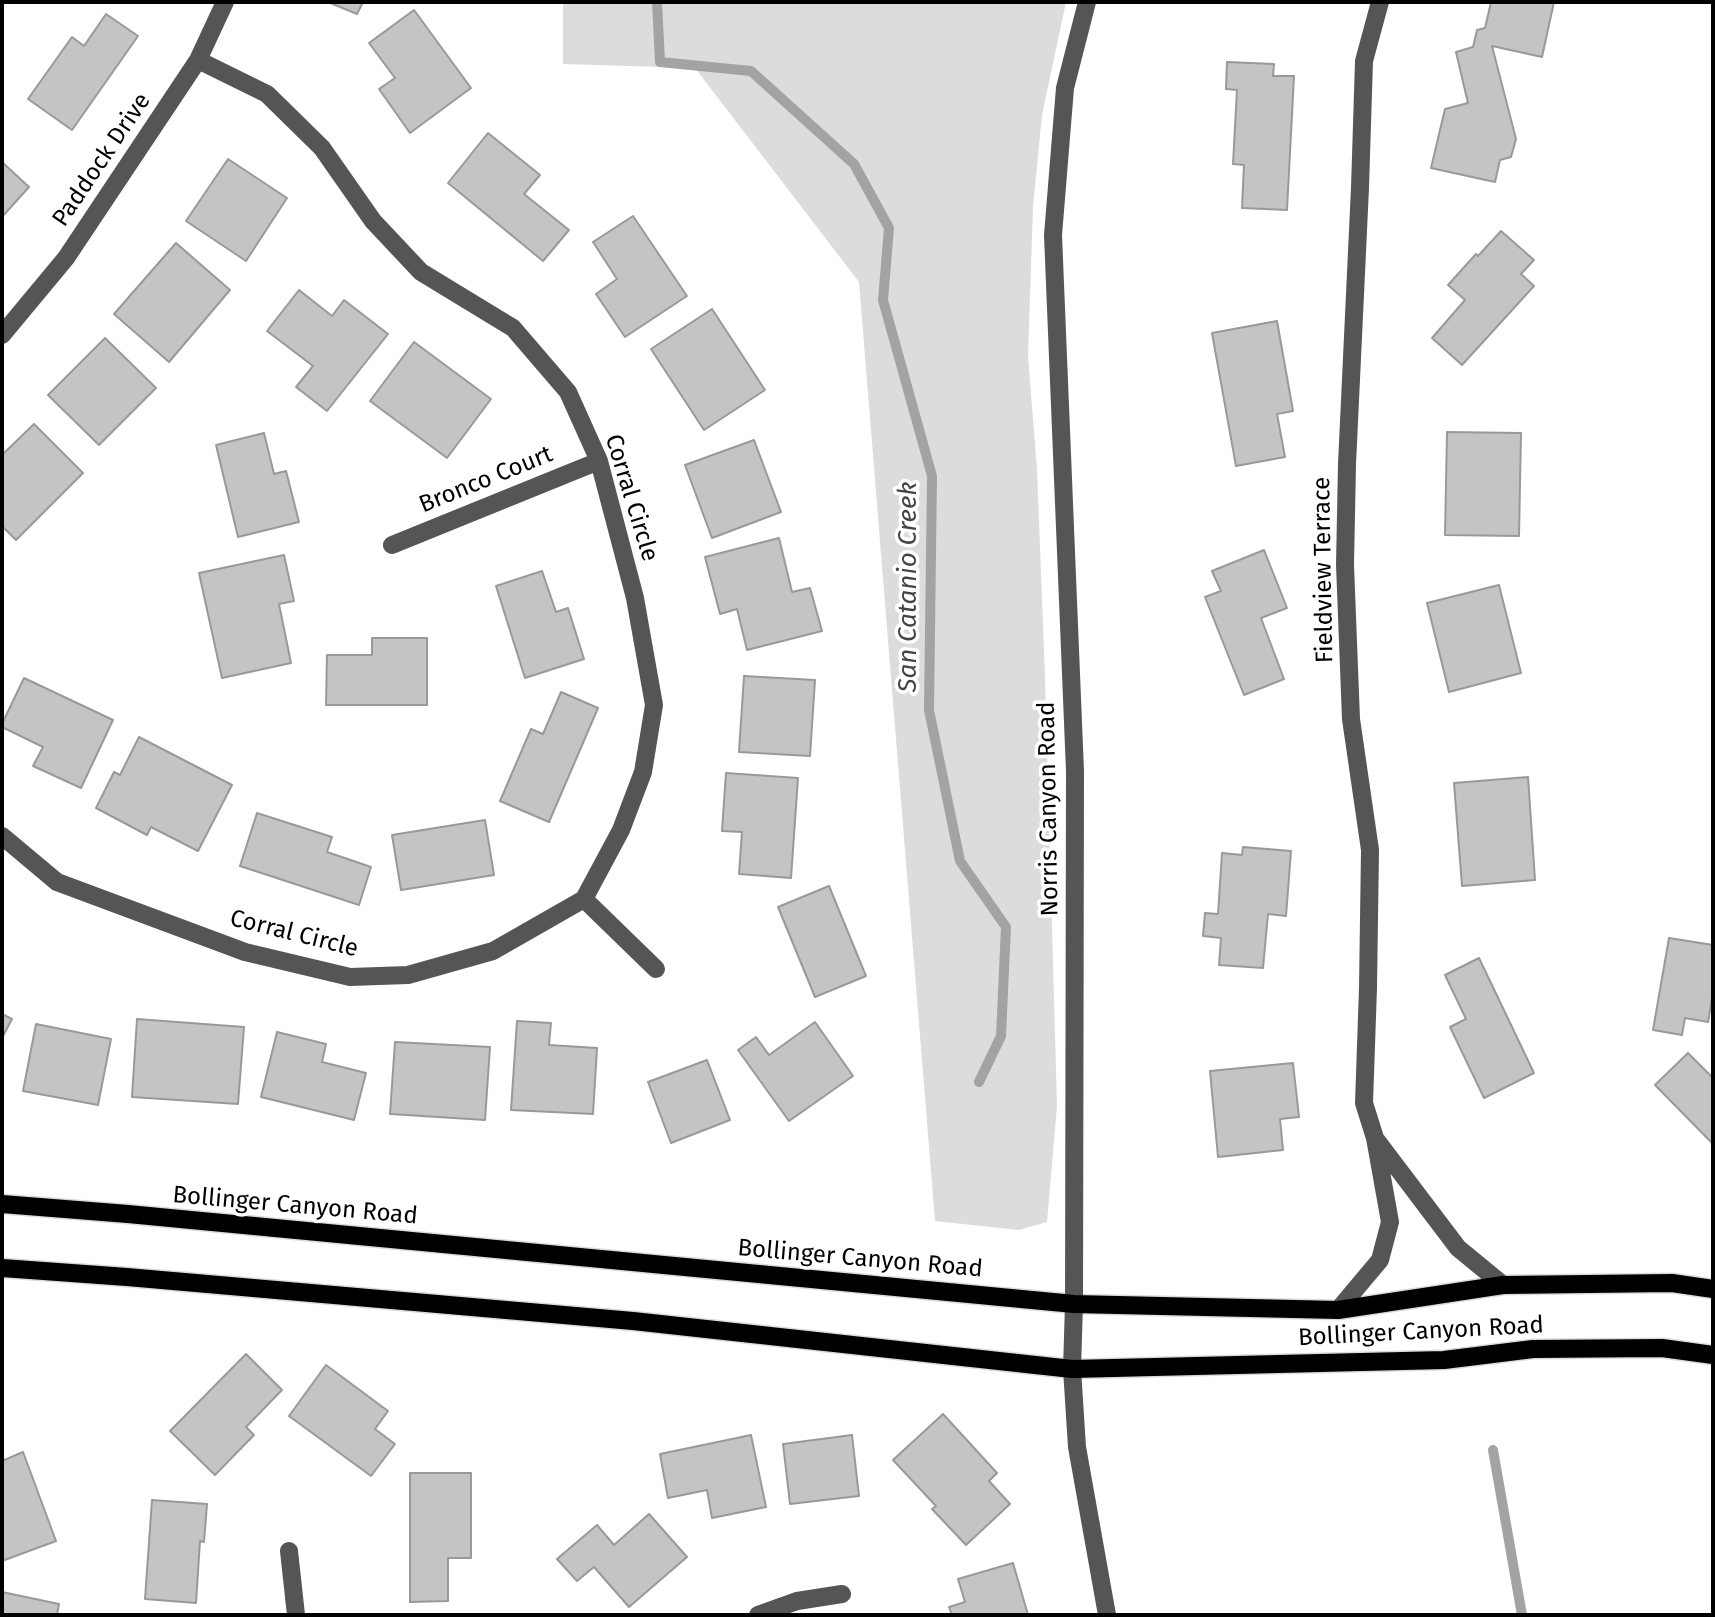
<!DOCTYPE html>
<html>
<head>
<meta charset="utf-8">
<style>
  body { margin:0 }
  #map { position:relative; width:1715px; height:1617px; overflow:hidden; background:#fff; font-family:"Fira Sans",sans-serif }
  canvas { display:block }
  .frame { position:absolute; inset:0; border:4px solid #000; pointer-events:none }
</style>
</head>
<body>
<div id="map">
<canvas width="1715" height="1617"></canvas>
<div class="frame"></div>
</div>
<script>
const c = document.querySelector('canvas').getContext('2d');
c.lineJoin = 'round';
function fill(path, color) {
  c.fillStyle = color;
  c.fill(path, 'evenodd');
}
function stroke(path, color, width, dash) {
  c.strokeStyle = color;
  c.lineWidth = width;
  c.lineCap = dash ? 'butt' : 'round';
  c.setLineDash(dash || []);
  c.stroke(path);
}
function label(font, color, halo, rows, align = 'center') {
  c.font = font + ' "Fira Sans",sans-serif';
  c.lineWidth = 7;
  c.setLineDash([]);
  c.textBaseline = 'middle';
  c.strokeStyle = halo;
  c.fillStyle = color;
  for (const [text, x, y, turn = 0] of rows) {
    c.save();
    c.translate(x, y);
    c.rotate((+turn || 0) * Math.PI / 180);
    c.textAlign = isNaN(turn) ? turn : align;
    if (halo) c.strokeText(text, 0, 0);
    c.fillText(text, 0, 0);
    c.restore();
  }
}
fill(new Path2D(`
  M563,2H1066L1042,115L1033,207L1028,356L1037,469L1045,677L1057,1106L1047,1222L1019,1230L935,1221L859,282L695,68L563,64Z`), '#dcdcdc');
stroke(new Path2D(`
  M657,2L660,62L751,71L854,164L889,228L883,300L932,476L929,710L960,861L1006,927L1001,1036L979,1082
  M1493,1450L1522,1615`), '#a3a3a3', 10);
const building = new Path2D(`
  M328,2H363L357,14Z
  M1491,2H1554L1542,57L1492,46L1516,139L1511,157L1500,160L1495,182L1431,168L1445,109L1468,103L1456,52L1473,47L1477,30L1485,28Z
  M414,10L471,88L410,133L379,89L395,78L369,43Z
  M106,14L138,36L72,130L28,99L72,37L84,46Z
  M1227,62L1274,64L1273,76H1294L1287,210L1242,208L1244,165L1233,164L1237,90L1226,89Z
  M488,133L540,175L524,194L569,230L543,261L448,183Z
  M228,159L287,198L246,261L186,221Z
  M2,162L29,187L2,217Z
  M633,216L687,296L625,337L596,294L617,279L593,242Z
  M1501,231L1534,260L1521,274L1534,286L1462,365L1432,338L1465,300L1448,285L1476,254L1478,256Z
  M176,243L230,290L169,362L114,314Z
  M299,290L332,316L344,300L388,334L327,411L296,387L313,366L267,331Z
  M712,309L765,390L704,430L651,349Z
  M1277,321L1293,411L1277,414L1285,457L1236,466L1212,333Z
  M105,338L156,388L99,445L48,395Z
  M414,342L491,399L447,458L370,401Z
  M34,424L83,473L16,540L2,526V455Z
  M1447,432L1521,433L1519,536L1445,535Z
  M264,433L274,474L286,471L299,522L238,537L216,445Z
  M754,440L781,512L712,538L685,465Z
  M779,538L792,592L810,588L822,631L747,650L737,609L720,614L705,557Z
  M1264,550L1287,608L1261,618L1284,679L1244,695L1205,597L1221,591L1212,571Z
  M284,555L294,601L279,604L291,663L222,678L199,573Z
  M542,571L556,612L568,608L584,659L525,678L496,586Z
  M1499,585L1521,673L1449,692L1427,603Z
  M372,638H427V705H326L327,655H372Z
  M744,676L815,680L810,756L739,752Z
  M24,678L113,720L81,788L33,766L43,747L2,727V724Z
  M561,692L598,708L549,822L500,801L531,729L543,734Z
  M139,737L232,785L198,851L151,827L147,835L96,808L114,772L120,775Z
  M726,773L798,778L791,878L739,874L742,832L722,831Z
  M1528,777L1535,880L1462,886L1454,783Z
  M257,813L332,837L327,852L371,867L359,905L240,866Z
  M485,820L494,875L401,890L392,835Z
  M1243,847L1291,851L1286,916L1268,914L1263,968L1219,965L1221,938L1203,936L1205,913L1218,914L1222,853L1242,855Z
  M829,886L866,976L815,997L778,907Z
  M1669,938L1713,945V993L1708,1022L1685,1018L1682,1035L1653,1030Z
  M1479,958L1534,1073L1484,1098L1450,1027L1466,1019L1445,975Z
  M2,1014L12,1019L2,1038Z
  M137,1019L244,1027L238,1104L132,1097Z
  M517,1021L551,1023L549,1045L597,1048L593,1114L511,1110Z
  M815,1022L853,1076L789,1121L738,1050L756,1037L769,1055Z
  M36,1024L111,1039L98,1105L23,1091Z
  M277,1032L326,1044L322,1062L366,1073L354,1120L261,1097Z
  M395,1042L490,1047L485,1120L390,1114Z
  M1688,1053L1713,1078V1144L1655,1085Z
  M707,1060L730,1120L671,1143L648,1082Z
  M1293,1063L1299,1117L1280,1119L1283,1150L1218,1157L1210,1071Z
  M246,1354L282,1390L246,1427L254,1435L215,1475L170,1431Z
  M326,1365L388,1411L375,1429L395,1444L371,1476L289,1416Z
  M943,1414L997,1473L989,1481L1010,1504L966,1545L932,1509L936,1506L893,1460Z
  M751,1435L766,1507L712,1518L707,1490L668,1498L660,1454Z
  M852,1435L859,1496L790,1504L783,1444Z
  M23,1452L56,1541L2,1561V1461Z
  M410,1473H471V1558H448V1601L410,1602Z
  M152,1500L207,1504L204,1542L200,1541L196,1603L145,1599Z
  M649,1514L687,1557L629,1607L594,1567L577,1581L557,1559L597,1525L614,1545Z
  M1013,1563L1028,1615H952L949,1607L965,1602L958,1579Z
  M2,1592L59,1604L57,1615H2Z`);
fill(building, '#c4c4c4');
stroke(building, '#999', 2);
const major = new Path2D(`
  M2,1204L128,1214L1074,1304L1338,1310L1503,1285L1672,1283L1713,1289
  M2,1268L127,1277L633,1321L1072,1369L1444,1360L1533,1349L1662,1348L1713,1355`);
stroke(major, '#dbdbdb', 21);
stroke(new Path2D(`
  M1087,2L1065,88L1053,235L1075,771L1074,1304L1072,1369L1077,1447L1107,1615
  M2,335L66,258L198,60L225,2
  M392,545L599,461
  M2,836L57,882L245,952L350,977L408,975L493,951L584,899L621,830L643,772L654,705L635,598L599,461L568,392L513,328L421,272L373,221L322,148L267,94L198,60
  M584,899L656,969
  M1377,1141L1458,1248L1503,1285
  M1338,1310L1380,1260L1390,1222L1375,1138L1364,1103L1368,988L1370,850L1351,719L1345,565L1347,464L1360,188L1364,61L1380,2
  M289,1551L296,1615
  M758,1615L797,1601L842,1594`), '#555', 18);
stroke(major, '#000', 18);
label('24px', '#000', '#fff', [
  ["Paddock Drive",102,160,-56],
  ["Bronco Court",486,480,-22],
  ["Corral Circle",631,498,73],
  ["Fieldview Terrace",1324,570,-91],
  ["Norris Canyon Road",1049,809,-91],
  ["Corral Circle",294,934,14],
  ["Bollinger Canyon Road",295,1206,5],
  ["Bollinger Canyon Road",860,1259,5],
  ["Bollinger Canyon Road",1421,1332,-3]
]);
label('italic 26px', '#444', '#fff', [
  ["San Catanio Creek",909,587,-90]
]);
</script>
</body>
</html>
